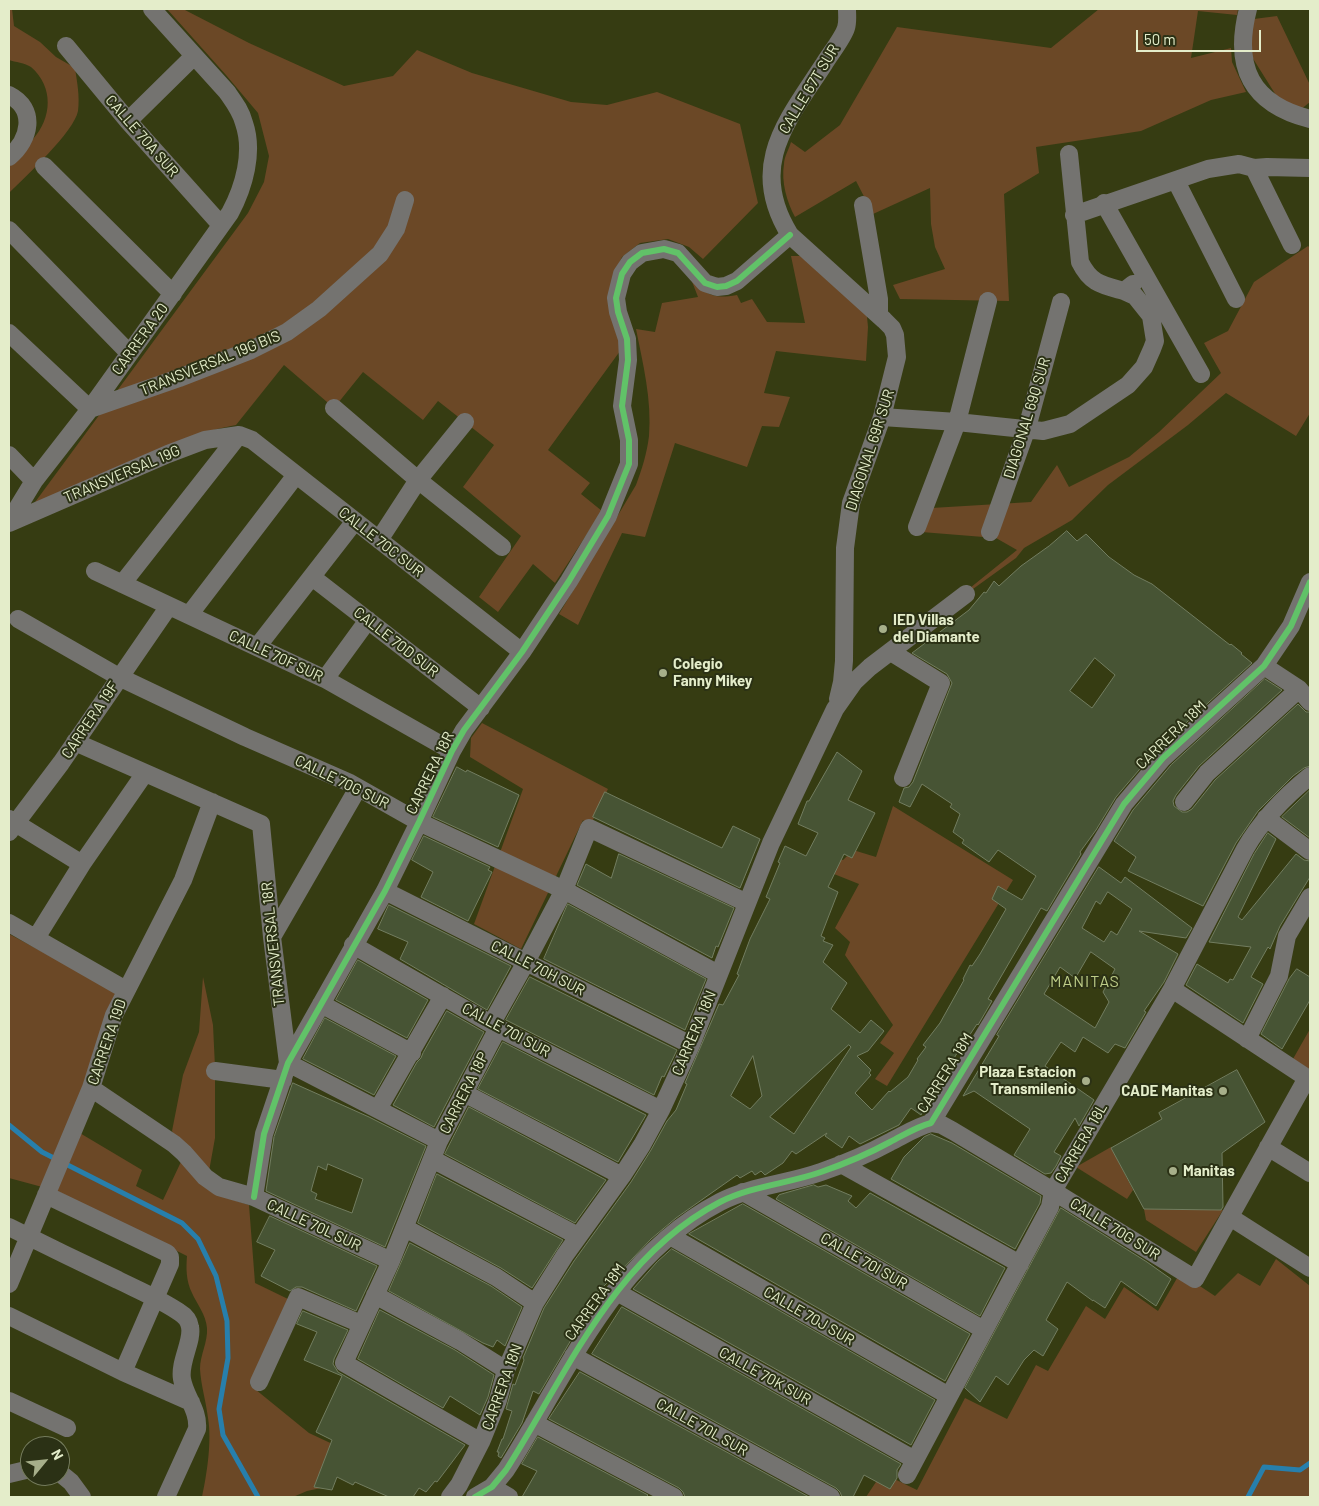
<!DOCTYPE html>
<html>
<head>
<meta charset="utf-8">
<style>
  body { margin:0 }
  #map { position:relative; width:1319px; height:1506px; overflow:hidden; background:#363c12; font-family:Barlow,sans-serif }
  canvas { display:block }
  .frame { position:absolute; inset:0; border:10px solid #e4edca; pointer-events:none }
  .north { position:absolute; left:20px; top:1436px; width:50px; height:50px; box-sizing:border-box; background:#2b3115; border:1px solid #757c5d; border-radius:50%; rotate:62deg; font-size:14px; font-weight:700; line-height:20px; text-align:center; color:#e4edca }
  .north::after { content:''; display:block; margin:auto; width:18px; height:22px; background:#a7af8a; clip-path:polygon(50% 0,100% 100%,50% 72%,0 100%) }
  .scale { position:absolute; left:1136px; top:30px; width:125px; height:22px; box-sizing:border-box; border:2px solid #e4edca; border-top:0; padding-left:6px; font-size:15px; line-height:18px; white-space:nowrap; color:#e4edca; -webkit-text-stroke:4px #2b3115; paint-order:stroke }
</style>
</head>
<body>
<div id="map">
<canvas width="1319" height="1506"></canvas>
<div class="frame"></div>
<div class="north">N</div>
<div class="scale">50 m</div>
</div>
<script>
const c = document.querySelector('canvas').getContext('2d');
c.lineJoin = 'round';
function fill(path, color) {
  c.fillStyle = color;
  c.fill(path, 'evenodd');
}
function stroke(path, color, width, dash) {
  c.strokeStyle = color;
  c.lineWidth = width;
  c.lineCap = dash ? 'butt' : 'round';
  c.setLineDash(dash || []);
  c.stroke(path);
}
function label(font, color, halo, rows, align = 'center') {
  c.font = font + ' Barlow,sans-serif';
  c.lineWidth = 4;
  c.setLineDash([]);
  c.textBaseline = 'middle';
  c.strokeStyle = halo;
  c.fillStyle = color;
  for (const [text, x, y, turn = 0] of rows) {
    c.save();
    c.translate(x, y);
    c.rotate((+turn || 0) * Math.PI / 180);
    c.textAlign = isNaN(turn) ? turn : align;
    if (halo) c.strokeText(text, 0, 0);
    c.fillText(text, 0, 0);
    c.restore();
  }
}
fill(new Path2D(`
  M9,9H12L14,26L40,42L56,57L75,68C77,82 80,96 78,111C74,132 26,176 9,193V159C17,153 26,147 33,139C52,118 54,87 31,67C25,63 15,62 9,60Z
  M167,9H183L249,43L344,86L393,76L417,50L472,73L571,102L607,105L657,92L740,124L758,203L703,259L689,247L668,239L640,243L622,257L613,276L623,347L548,450L590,483L581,494L602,511L555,583L533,564L498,612L479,597L521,536L463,487L494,445L438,401L423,420L363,372L334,408L284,365L236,425L217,429L167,447L30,509L248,213L264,182L269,156L258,113L226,75Z
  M1099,9H1238L1237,15L1198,11L1191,58L1231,48L1232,62L1246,92L1211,100L1141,131L1036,147L1039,173L1004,194L1009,301L900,299L893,285L945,269L935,247L931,224L930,188L873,214L856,181L795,217C787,202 781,182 784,164C784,157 789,149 791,142L805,152L840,125L897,27L1051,48Z
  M1277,16L1310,85V102L1300,110L1279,100L1252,57L1251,39L1254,19Z
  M1308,246L1310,248V413L1296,436L1226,393L1188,425L1108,485L1072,520L1024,548L1016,558L966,594L965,592L1017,550L996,538L909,531L915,509L1031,502L1057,465L1069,487L1129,457L1159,432L1221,373L1204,343L1228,331L1254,282Z
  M791,256H800L866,306L868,327L866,361L776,351L764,393L790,397L779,427L762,426L747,467L675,443L645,537L622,533L578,625L559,614L636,485C642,469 647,453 649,436C652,400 643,364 636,329L655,332L662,303L698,297L691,279C708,296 713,299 737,295L741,303L752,299L767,322L805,323Z
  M482,723L608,789L589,828L583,820L521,949L474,924L523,789L470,757L471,738Z
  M893,806L1013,880L887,1086L875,1079L894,1053L880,1043L893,1025L845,955L850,942L835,928L859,884L824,870L832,858L843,860L853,850L876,857Z
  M9,934L116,991L103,1026L86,1083L68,1126L142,1170L136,1186L163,1200L187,1149L177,1140L172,1131L183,1075L199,1032L203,977L213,1025L215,1067V1138L206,1188L221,1196L249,1205L255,1283L288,1299L250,1385L309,1433L341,1448L326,1487L307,1491L293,1497H202C207,1474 212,1441 208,1418C206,1401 201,1386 200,1369C200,1355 208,1342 207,1328C206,1315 197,1304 192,1293C186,1281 186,1268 187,1256L57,1191L9,1178Z
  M1310,1029V1080L1289,1066Z
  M1111,1147L1133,1190L1127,1199L1076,1167Z
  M1144,1209L1223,1210L1196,1252L1146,1220Z
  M1276,1259L1310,1286V1497H866L882,1473L917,1490L965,1398L1007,1419L1036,1365L1048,1371L1086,1306L1105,1319L1124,1287L1158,1311L1180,1273L1215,1296L1238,1273L1260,1286Z`), '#6b4826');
stroke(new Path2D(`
  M9,1125L42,1152L182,1223L198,1239L216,1276L227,1321L228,1358L219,1409L223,1435L258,1497
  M1248,1497L1264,1467L1300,1470L1310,1463`), '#277fac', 5);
const building = new Path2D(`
  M1067,531L1077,541L1086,534L1109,557L1134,575L1152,584L1230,645L1231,644L1242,653L1241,654L1252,663L1156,750L1116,797L1096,830L1080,852L1081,854L1047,911L1041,908L988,999L992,1001L978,1025L977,1024L969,1036H967L921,1115L911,1108L899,1125L860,1144L849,1136L842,1148L825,1136L827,1133L796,1154L792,1151L783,1163L765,1175L761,1171L755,1175L752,1171L740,1178L737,1175L676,1218L651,1239L615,1277L614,1276L599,1291L581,1316H584L571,1340L539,1394L533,1391L522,1423L501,1458L498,1456L499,1452H497L502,1439H503L512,1411L506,1409L513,1384L515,1385L524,1360L523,1358L544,1308L574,1261L631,1182L651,1150L667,1121L676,1110L687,1084L685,1083L719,1004L723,1005L739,975L737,974L750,939L770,899L766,897L780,863L778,862L785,846L806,856L818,833L798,824L807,801H809L837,752L862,771L848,800L875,813L852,858L844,854L828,887L838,892L821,936L825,938L823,941L833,945L823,962L847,983L831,1009L860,1033L871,1020L884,1031L868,1051L857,1056L871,1070L869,1073L871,1075L855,1093L872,1110L889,1091L890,1092L908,1077L918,1060L917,1059L926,1047L923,1045L940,1023L964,980L963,979L970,965L972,966L980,954L1006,909L992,899L998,886L1022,900L1036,876L998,850L989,862L962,843L964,840L953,832L960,814L950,807L952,804L922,784L910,807L899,802L904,788L909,787L913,782L952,683L947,674L912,653L969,610L984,592L986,593L994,581L999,586L1021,566L1049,546ZM1095,658L1115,675L1092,708L1070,691ZM849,1045L851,1047L794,1134L770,1117ZM753,1056L762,1096L750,1109L731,1096Z
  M1265,679L1282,690L1199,766L1176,795L1173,801L1174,806L1182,812H1187L1192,809L1215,780L1298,704L1306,712H1310V766L1304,768L1293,776L1258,811L1236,843L1203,906L1128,871L1136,857L1114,841L1133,810L1171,765Z
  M457,767L466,772L467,770L519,795L498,847L433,817Z
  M1310,790V838L1282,817Z
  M605,792L722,848L733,826L760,839L740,888L593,817Z
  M1268,833L1276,839L1238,917L1242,920L1296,854L1304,860L1310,861V877L1280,926L1270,949L1268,947L1251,977L1263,984L1243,1023L1186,985L1197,964L1228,983L1230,979L1233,980L1251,947L1209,942L1254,854Z
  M424,836L490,867L488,870L492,872L468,921L421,897L433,872L412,860Z
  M619,854L734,908L718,947L716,946L712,958L577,885L586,864L611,878Z
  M1099,867L1121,883L1125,877L1192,928L1186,938L1139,931L1178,954L1164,982L1144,1011L1146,1012L1125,1048L1115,1044L1108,1053L1083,1037L1075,1052L1061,1042L1045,1066L1094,1100L1079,1126L1075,1118L1054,1152L1061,1156L1056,1166L1051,1173L1045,1174L1014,1155L1030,1129L974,1091L963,1096L999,1036L997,1035ZM1108,892L1132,909L1117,935L1111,931L1104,942L1082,928L1096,901L1100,904ZM1091,952L1115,969L1103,992L1109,1002L1095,1028L1044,994L1060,967L1075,978Z
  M568,904L706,979L685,1030L544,959Z
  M389,905L511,966L487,1010L400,959L408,942L378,929Z
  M358,960L428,1000L407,1038L336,1000Z
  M1297,969L1310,977V1000L1282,1049L1261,1034L1289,979Z
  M530,977L677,1050L664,1077L662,1076L654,1095L506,1020Z
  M447,1011L484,1032L434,1127L393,1105L417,1062L421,1058L423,1053Z
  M325,1018L396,1056L374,1095L303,1059Z
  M503,1042L646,1115L618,1162L478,1089Z
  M1237,1070L1265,1122L1222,1153L1223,1207L1221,1210L1144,1209L1111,1148L1162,1119L1159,1113Z
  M293,1083L369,1117L426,1146L385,1247L266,1191L274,1137ZM328,1164L363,1179L352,1213L315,1199L317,1194L311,1191L318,1166L326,1170Z
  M469,1107L606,1180L575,1223L445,1154Z
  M931,1134L952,1143L1041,1196L1040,1203L1015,1249L891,1179L904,1157L924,1137Z
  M437,1174L563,1240L532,1288L501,1268L418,1223Z
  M814,1185L818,1187L826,1185L852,1196L848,1201L856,1208L870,1193L1005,1268L980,1316L776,1199L779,1195Z
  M743,1204L970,1334L945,1381L689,1234Z
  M1061,1208L1147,1262L1171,1279L1156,1306L1121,1281L1105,1308L1093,1300V1301L1067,1282L1046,1320L1058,1329L1043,1356L1034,1350L1024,1360L1008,1385L996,1376L980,1402L965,1388Z
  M270,1216L377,1266L356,1311L302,1287H296L290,1291L261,1276L275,1250L257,1242Z
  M410,1243L491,1286L522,1307L505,1346L497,1340L493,1347L483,1343L389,1291Z
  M672,1249L935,1400L911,1445L633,1289L657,1262Z
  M622,1307L901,1464L897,1470V1478L890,1489L864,1475L853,1497H842L840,1492L836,1488L592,1354Z
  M380,1310L455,1350L494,1375L488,1397L480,1415L450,1396L443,1408L358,1359Z
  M303,1311L348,1330L334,1359L333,1364L338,1372L465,1445L437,1482L435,1481L426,1492L419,1488L413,1497H389L355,1482L353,1485L337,1477L332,1490L314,1487L332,1440L316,1432L342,1376L304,1360L317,1332L297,1324Z
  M580,1372L809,1497H685L683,1492L679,1488L549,1419Z
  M538,1437L648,1495L646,1497H522L537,1471L522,1464Z`);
fill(building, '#475434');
stroke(building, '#727d60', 1);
stroke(new Path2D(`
  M1248,9C1233,67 1251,104 1310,119
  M66,46L128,121L221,225
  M9,95C37,109 30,140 9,157
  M128,121L194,56
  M1069,154L1080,262C1091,284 1102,285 1124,291L1133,284
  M44,166L173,294
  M1254,168L1292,245
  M1176,181L1236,299
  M1104,203L1201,374
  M863,205L879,299V315
  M1074,215L1208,169L1239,164L1254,168L1267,167L1310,168
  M9,230L129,353
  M9,333L90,409
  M334,408L418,480L502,547
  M90,409L179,378L251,350L287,332L319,309L380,254L396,229L405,200
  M882,417L957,422L1043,431L1070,424L1128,385L1144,367L1152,349L1155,341L1151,316L1135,296L1124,291
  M9,455L34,481
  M9,522L34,481L90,409L230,213C244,187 254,152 244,123C241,111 234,102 227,92L152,9
  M9,523L168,454L205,440L239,435L252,440L522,652
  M917,527L957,422L988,301
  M990,532L1027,428L1061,302
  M379,540L418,480L465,422
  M95,571L325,679L452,751
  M312,577L481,708
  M122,584L239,435
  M189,615L296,475
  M18,619L119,677L245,737L350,783L419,822L564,890L718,974
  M257,647L355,521
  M891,652L941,683L903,778
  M1264,666L1299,689L1310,702
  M325,679L368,620
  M838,699L842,682L844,661L845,548L851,503L882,417L897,357L895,335L892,328L884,320L790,235C747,166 787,121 824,64C830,54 843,38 846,28C848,22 847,15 847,9
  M75,742L261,824L272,937L288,1063L439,1141
  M1184,802L1207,773L1299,689
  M1266,818L1310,851
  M9,819L82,864
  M9,832L61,763L169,606
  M385,891L691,1045
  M9,923L126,990
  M272,937L358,788
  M36,938L82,864L145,773
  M353,945L498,1028L661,1110
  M1172,989L1310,1080
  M321,1004L412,1053
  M1247,1039L1279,976L1287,936L1310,897
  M215,1071L283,1080
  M91,1088L174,1144L184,1153L205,1177L219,1187L254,1197L391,1261
  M464,1093L622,1176
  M378,1109L443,996
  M931,1123L942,1125L953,1131L1053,1191L1195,1279L1307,1078
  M1268,1147L1310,1173
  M432,1159L578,1236
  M841,1164L1020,1264
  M743,1192L984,1330
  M46,1195L167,1253L170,1257V1264L123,1372
  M254,1197L264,1134L288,1063L385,891L419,822L452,751L464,730L522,652L569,581L608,516L629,464V440L622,406L628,360L627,339L618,312L616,298L622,274L630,262L642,253L664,249L678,253L705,283L717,287L726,286L737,281L790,235
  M1230,1217L1310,1268
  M9,1227C45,1245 82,1263 118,1280C138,1290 160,1299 179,1312C184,1315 189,1320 190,1327C193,1341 179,1362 182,1379C185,1397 199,1410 197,1429L166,1497
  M405,1228L496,1277L535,1303
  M670,1236L949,1396
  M9,1284L91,1088L114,1015L183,880L212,802
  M615,1291L915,1460
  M375,1295L460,1341L506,1370
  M9,1316L123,1372L191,1402
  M573,1356L831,1497
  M259,1382L298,1297L361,1324
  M9,1401L67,1428
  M534,1423L674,1497
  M481,1442L344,1363L391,1261L439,1141L498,1028L494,1019L526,962L564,890L589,828L747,903
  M60,1473L71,1482L82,1497
  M9,1474L30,1469
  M907,1475L1050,1207L1053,1191L1172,989L1245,849C1261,821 1284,797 1310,776
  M492,1487L509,1497
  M450,1497L459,1485L481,1442L498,1400L506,1370L535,1303L565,1255L622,1176L642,1145L661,1110L691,1045L771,843L835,709L854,682L870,667L966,594
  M475,1497L492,1487L506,1470C567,1374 613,1258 720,1202C751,1186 787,1184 821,1172C844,1164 868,1154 890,1142C904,1135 916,1127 931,1123L1124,804L1163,758L1264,666L1291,626L1310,582`), '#747370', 18);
stroke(new Path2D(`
  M254,1197L264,1134L288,1063L385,891L419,822L452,751L464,730L522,652L569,581L608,516L629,464V440L622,406L628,360L627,339L618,312L616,298L622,274L630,262L642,253L664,249L678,253L705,283L717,287L726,286L737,281L790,235
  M475,1497L492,1487L506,1470C567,1374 613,1258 720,1202C751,1186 787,1184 821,1172C844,1164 868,1154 890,1142C904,1135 916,1127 931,1123L1124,804L1163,758L1264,666L1291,626L1310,582`), '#61c268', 6);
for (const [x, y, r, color] of [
  [883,629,5,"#a7af8a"],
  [663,673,5,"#a7af8a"],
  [1086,1081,5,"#a7af8a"],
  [1223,1091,5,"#a7af8a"],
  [1173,1171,5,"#a7af8a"]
]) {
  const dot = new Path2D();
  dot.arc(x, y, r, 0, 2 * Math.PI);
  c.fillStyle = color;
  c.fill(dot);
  stroke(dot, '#2b3115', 2);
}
label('15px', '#e4edca', '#2b3115', [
  ["CALLE 67T SUR",809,89,-59],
  ["CALLE 70A SUR",142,136,49],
  ["CARRERA 20",140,339,-54],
  ["TRANSVERSAL 19G BIS",210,363,-22],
  ["DIAGONAL 69Q SUR",1027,418,-73],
  ["DIAGONAL 69R SUR",870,450,-72],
  ["TRANSVERSAL 19G",122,474,-23],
  ["CALLE 70C SUR",381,542,38],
  ["CALLE 70D SUR",396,642,38],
  ["CALLE 70F SUR",276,656,25],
  ["CARRERA 19F",90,720,-56],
  ["CARRERA 18M",1171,735,-44],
  ["CARRERA 18R",430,773,-64],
  ["CALLE 70G SUR",342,782,26],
  ["TRANSVERSAL 18R",273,944,-96],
  ["CALLE 70H SUR",538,968,27],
  ["CALLE 70I SUR",506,1030,28],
  ["CARRERA 18N",694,1033,-67],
  ["CARRERA 19D",107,1042,-71],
  ["CARRERA 18M",945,1073,-58],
  ["CARRERA 18P",464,1093,-63],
  ["CARRERA 18L",1081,1143,-60],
  ["CALLE 70L SUR",314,1225,25],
  ["CALLE 70G SUR",1115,1229,32],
  ["CALLE 70I SUR",864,1261,30],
  ["CARRERA 18M",595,1302,-54],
  ["CALLE 70J SUR",809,1316,30],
  ["CALLE 70K SUR",765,1376,29],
  ["CARRERA 18N",502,1387,-70],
  ["CALLE 70L SUR",702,1427,29]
]);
label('bold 15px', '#e4edca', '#2b3115', [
  ["IED Villas",893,620],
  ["del Diamante",893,637],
  ["Colegio",673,664],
  ["Fanny Mikey",673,681],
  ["Plaza Estacion",1076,1072,"right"],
  ["Transmilenio",1076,1089,"right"],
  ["CADE Manitas",1213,1091,"right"],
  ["Manitas",1183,1171]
], 'left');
c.letterSpacing = '1px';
label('16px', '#becd88', '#2b3115', [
  ["MANITAS",1085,982]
]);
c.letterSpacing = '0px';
</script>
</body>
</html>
